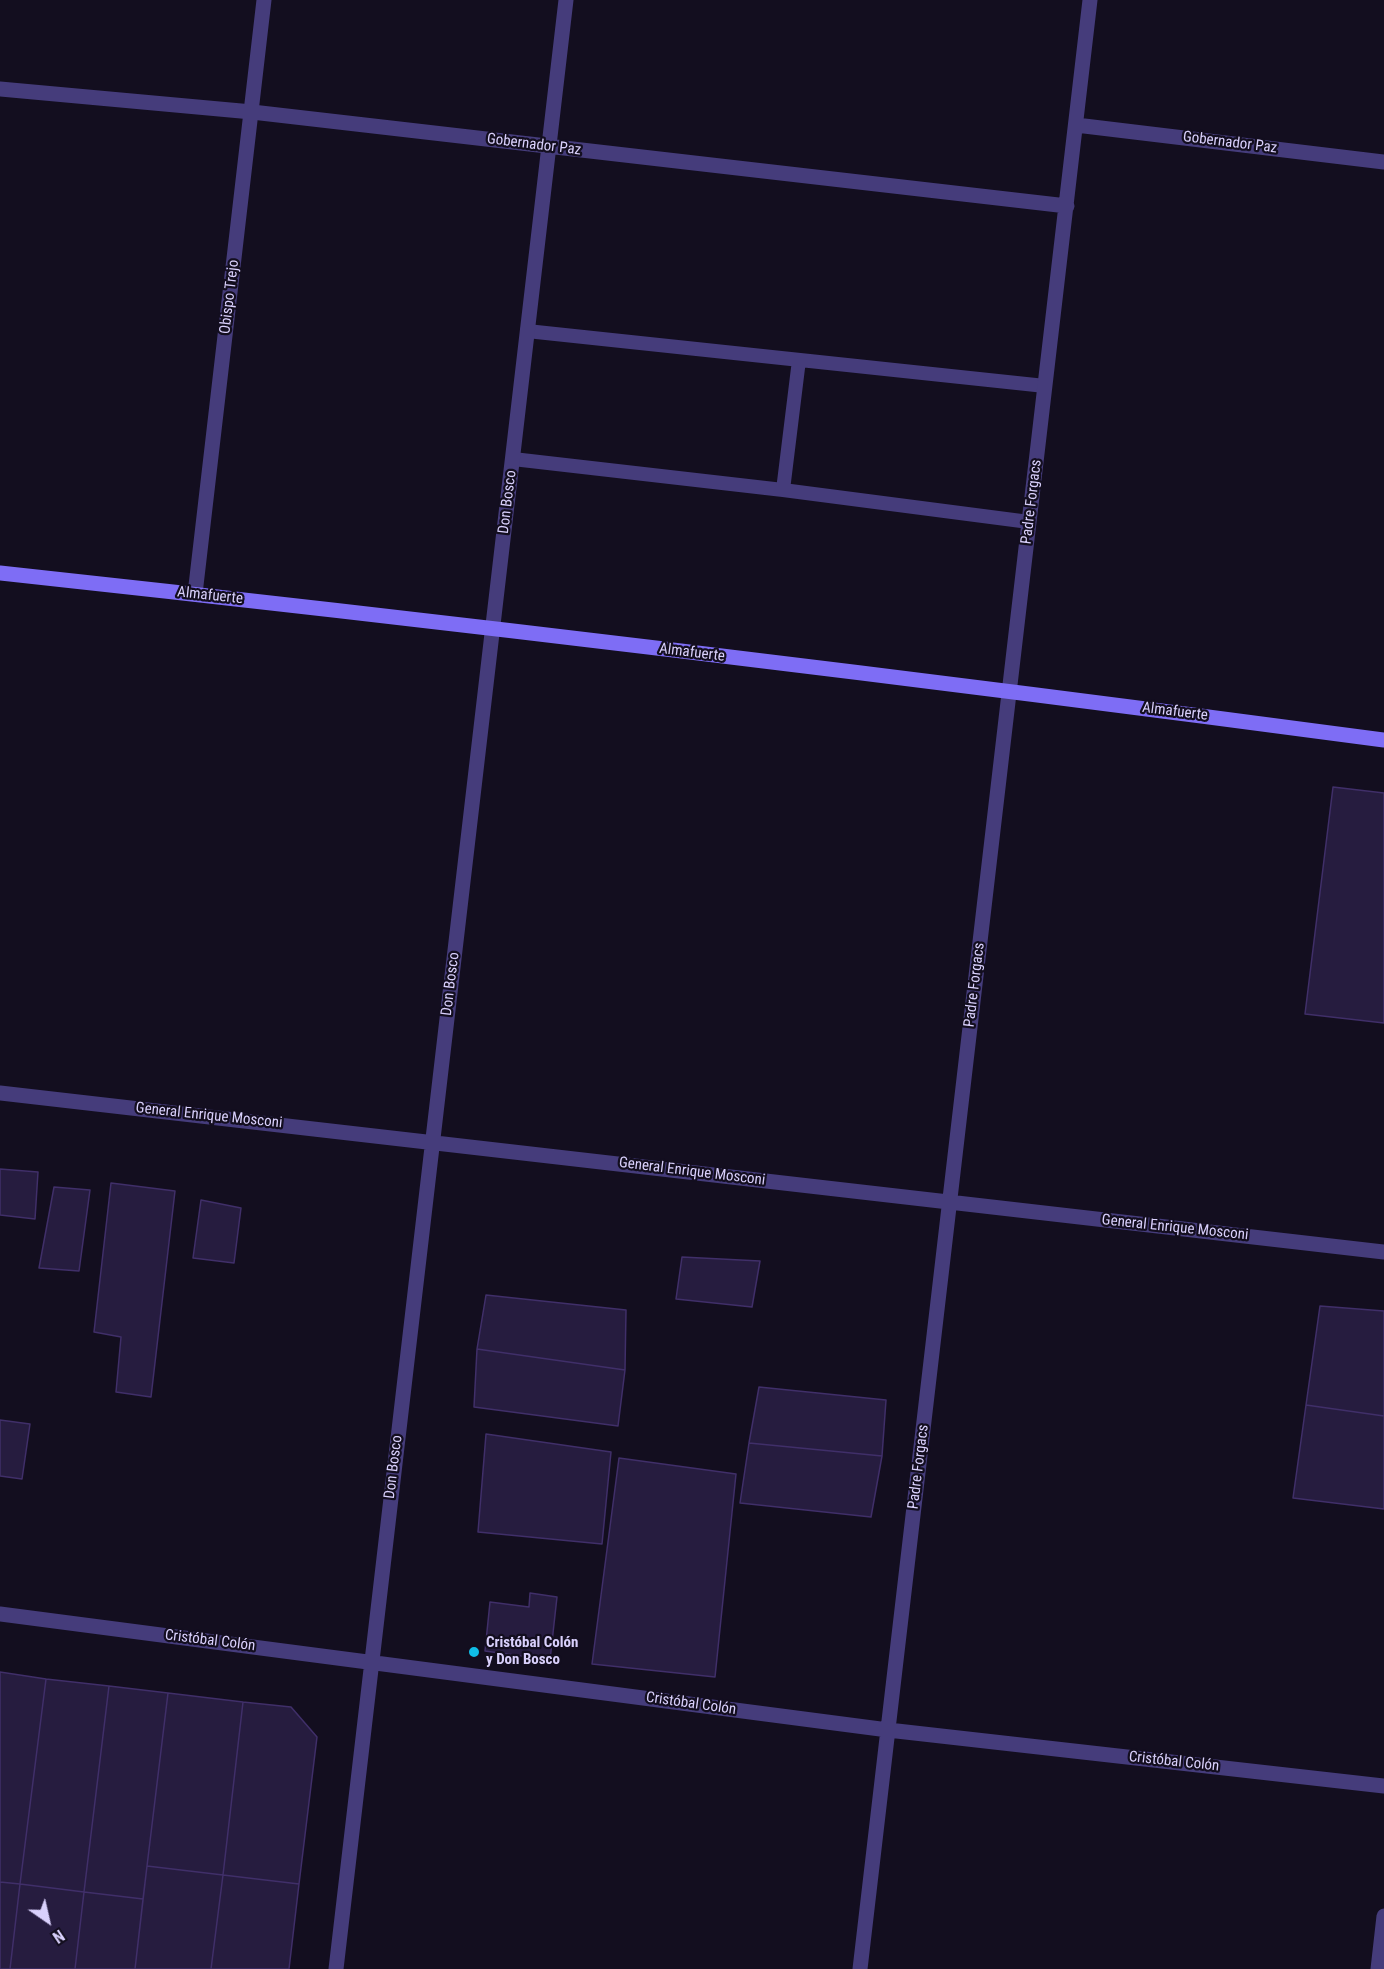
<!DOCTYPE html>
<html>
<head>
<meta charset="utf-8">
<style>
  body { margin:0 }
  #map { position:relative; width:1384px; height:1969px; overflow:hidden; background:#130e1f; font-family:"Roboto Condensed",sans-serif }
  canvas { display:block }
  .north { position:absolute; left:18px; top:1891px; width:60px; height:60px; -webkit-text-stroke:4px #130e1f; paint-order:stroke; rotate:146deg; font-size:16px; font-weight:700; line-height:24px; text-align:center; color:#d9d0fc }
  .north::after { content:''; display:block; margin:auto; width:21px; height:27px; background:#d9d0fc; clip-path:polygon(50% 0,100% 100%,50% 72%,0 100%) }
</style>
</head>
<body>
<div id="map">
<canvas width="1384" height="1969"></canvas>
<div class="north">N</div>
</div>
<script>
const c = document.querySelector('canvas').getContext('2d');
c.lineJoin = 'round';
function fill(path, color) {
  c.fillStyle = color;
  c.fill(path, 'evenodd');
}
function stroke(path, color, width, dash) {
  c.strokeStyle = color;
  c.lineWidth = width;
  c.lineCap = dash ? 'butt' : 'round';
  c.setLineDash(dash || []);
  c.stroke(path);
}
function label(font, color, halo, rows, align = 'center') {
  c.font = font + ' "Roboto Condensed",sans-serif';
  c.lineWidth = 4.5;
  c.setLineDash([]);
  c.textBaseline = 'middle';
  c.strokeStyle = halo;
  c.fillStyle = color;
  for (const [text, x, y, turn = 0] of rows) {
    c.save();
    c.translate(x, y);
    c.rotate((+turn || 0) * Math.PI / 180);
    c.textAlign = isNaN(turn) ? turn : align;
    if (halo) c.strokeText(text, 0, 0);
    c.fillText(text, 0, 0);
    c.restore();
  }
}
const building = new Path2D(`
  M1333,787L1384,793V1023L1305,1014Z
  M0,1169L38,1172L35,1219L0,1215Z
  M111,1183L175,1191L151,1397L116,1392L121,1337L94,1332Z
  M54,1187L90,1190L79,1271L39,1268Z
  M201,1200L241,1208L234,1263L193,1258Z
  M682,1257L760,1261L752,1307L676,1299Z
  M486,1295L626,1310L625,1370L477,1349Z
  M1320,1306L1384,1311V1416L1306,1405Z
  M477,1349L625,1370L618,1426L474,1407Z
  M759,1387L886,1400L882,1456L749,1443Z
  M1306,1405L1384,1416V1509L1293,1498Z
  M0,1420L30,1424L22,1479L0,1476Z
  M486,1434L611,1452L602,1544L478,1532Z
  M749,1443L882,1456L871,1517L740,1503Z
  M619,1458L736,1474L715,1677L592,1664Z
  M530,1593L557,1597L550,1660L485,1651L490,1602L529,1607Z
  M0,1672L46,1679L20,1884L0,1882Z
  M46,1679L109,1686L84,1892L20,1884Z
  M109,1686L168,1693L143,1899L84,1892Z
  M168,1693L243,1702L223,1875L147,1866Z
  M243,1702L291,1707L317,1737L299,1884L223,1875Z
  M147,1866L223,1875L211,1969H135Z
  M223,1875L299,1884L289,1969H211Z
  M0,1882L20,1884L10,1969H0Z
  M20,1884L84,1892L75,1969H10Z
  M84,1892L143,1899L135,1969H75Z`);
fill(building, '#261c3f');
stroke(building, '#402f69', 1.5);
stroke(new Path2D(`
  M527,331L1045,386
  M513,459L783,490L1029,522
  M783,490L799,360`), '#453c7b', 14);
stroke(new Path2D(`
  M0,89L252,112L1067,206
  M1076,125L1384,162
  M195,594L264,0
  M0,1093C462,1144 923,1200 1384,1252
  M0,1614L888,1730L1384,1786
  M336,1969L566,0
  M860,1969L1090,0
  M1378,1969L1384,1916`), '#453c7b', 15);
stroke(new Path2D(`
  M0,573C462,623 923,679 1384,740`), '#7e6df5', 15);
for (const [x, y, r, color] of [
  [474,1652,6,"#10bde7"]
]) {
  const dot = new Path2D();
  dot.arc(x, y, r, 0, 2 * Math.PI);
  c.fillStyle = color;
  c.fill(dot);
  stroke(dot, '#130e1f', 2);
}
label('15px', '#d9d0fc', '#130e1f', [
  ["Gobernador Paz",1230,143,7],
  ["Gobernador Paz",534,145,7],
  ["Obispo Trejo",230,297,-83],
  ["Don Bosco",508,502,-83],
  ["Padre Forgacs",1032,502,-83],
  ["Almafuerte",210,596,6],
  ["Almafuerte",692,653,7],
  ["Almafuerte",1175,712,7],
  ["Don Bosco",451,984,-83],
  ["Padre Forgacs",975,985,-83],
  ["General Enrique Mosconi",209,1116,6],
  ["General Enrique Mosconi",692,1172,7],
  ["General Enrique Mosconi",1175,1228,6],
  ["Don Bosco",394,1467,-83],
  ["Padre Forgacs",919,1467,-83],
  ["Cristóbal Colón",210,1641,7],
  ["Cristóbal Colón",691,1704,8],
  ["Cristóbal Colón",1174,1762,6]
]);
label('bold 15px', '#d9d0fc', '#130e1f', [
  ["Cristóbal Colón",486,1643],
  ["y Don Bosco",486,1660]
], 'left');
</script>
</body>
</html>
